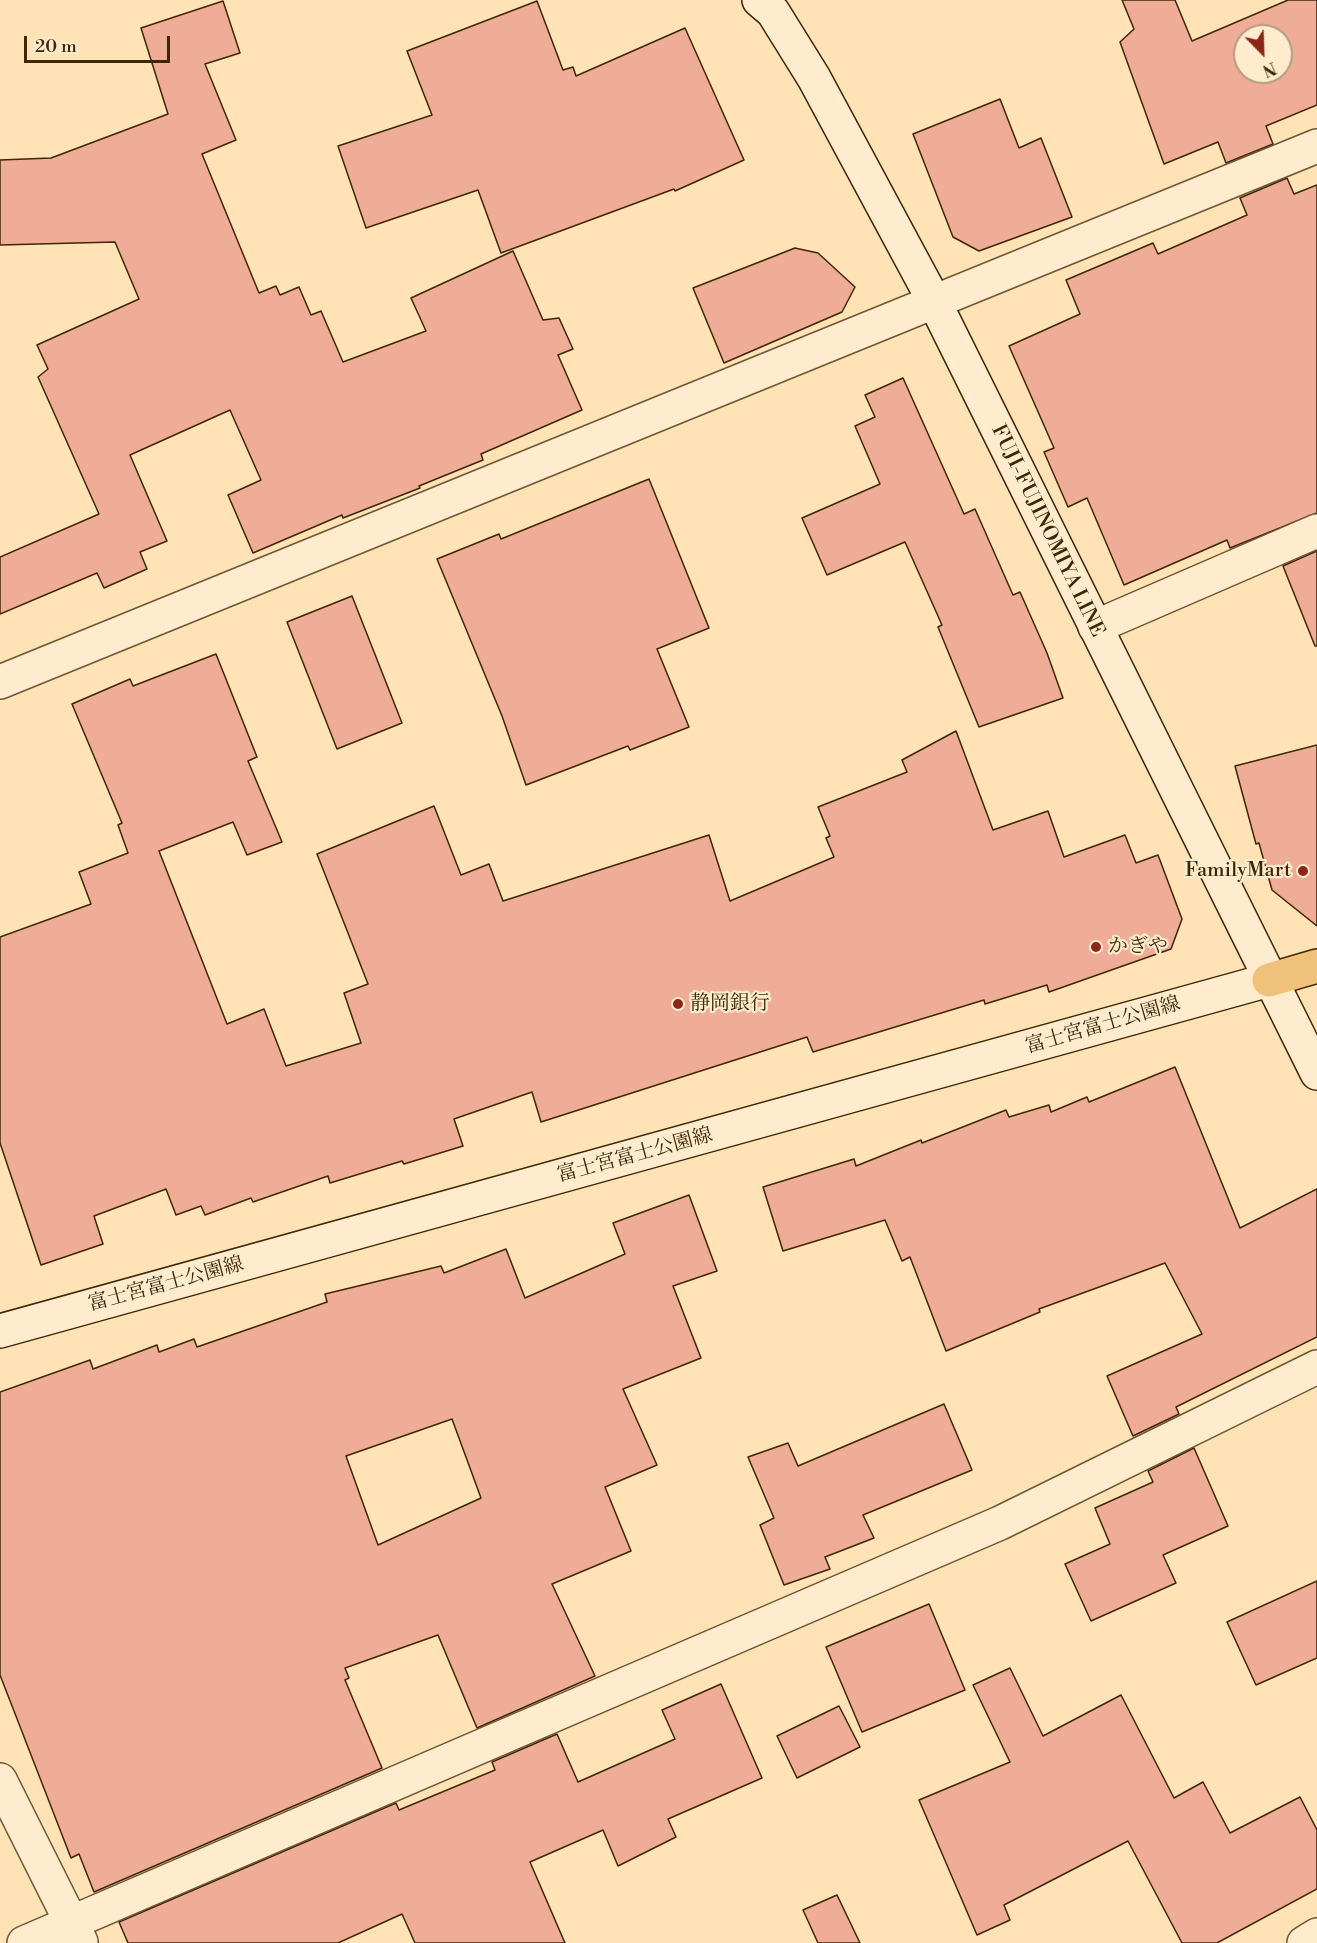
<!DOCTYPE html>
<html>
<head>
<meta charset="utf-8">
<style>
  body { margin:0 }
  #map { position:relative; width:1317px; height:1943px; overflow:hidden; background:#ffe2b5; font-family:"Libre Bodoni",serif }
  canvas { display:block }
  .north { position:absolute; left:1233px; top:24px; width:60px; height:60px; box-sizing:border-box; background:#ffeccf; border:2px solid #b29d7e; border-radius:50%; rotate:157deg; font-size:16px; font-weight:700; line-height:24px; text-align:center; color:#3f2605 }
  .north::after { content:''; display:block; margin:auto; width:21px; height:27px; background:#8f2418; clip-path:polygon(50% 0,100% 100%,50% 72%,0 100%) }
  .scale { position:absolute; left:24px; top:36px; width:146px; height:27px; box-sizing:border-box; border:3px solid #3f2605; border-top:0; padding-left:8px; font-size:18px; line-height:21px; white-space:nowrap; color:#3f2605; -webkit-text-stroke:4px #ffeccf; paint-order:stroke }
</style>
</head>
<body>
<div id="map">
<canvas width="1317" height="1943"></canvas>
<div class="north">N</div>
<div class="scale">20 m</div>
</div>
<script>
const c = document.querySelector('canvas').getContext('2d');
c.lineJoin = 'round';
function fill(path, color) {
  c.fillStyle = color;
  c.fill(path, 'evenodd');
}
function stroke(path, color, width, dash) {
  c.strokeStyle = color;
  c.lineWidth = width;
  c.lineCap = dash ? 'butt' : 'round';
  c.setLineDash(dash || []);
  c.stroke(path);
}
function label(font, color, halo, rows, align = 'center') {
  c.font = font + ' "Libre Bodoni","Noto Serif JP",serif';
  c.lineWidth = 4.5;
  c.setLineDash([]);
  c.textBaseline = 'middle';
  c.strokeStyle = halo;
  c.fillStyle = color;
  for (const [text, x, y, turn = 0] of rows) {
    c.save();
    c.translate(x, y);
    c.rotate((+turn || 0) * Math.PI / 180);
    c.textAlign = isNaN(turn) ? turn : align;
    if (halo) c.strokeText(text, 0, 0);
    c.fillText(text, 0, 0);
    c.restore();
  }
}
const building = new Path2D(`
  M1122,0H1175L1192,41L1288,0H1317V105L1266,126L1273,144L1226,163L1218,142L1164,164L1120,42L1134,29ZM1245,36H1281V72H1245Z
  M223,1L240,53L205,64L236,140L202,154L259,293L276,286L280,295L299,287L311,315L321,311L343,362L426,331L411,298L513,251L543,320L559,318L573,349L558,355L582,410L481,454L483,460L419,486L420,488L343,518L342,515L253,553L228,495L261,480L230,410L130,455L167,541L140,552L147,569L104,588L97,573L0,614V557L99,514L38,377L48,369L37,345L139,299L115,242L0,245V160L51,158L168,114L141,28Z
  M537,1L563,70L573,67L576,76L685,28L744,160L675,191L674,189L501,253L478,190L366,228L338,146L432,115L407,51Z
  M1000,99L1019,148L1041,138L1072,217L979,251L953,237L913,134Z
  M1287,178L1294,194L1317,185V513L1230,548L1227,540L1124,585L1087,498L1068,507L1044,452L1054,448L1009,346L1080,314L1066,280L1153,243L1158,254L1247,215L1240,198Z
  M795,248L818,253L855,287L842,312L724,363L693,288Z
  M903,378L964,514L975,509L1013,595L1020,592L1047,653L1063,698L979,727L938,627L942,625L905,542L827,575L802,518L880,484L855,426L875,417L865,395Z
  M649,479L709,628L657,649L689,727L630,750L628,746L526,785L502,716L437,559L499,534L501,539Z
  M1317,551V646H1315L1283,566Z
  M352,596L402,723L337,749L287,622Z
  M216,654L257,757L248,761L282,842L247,855L233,822L159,851L227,1024L264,1009L286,1066L361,1043L344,993L368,984L317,854L434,806L461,875L489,864L503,901L709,835L730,901L834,857L826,838L830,836L818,807L907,772L902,760L956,731L993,830L1048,811L1064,857L1125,835L1136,863L1158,855L1182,919L1171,949L1049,992L1047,985L985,1004L984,1000L813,1052L807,1037L541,1122L532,1092L454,1119L463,1146L404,1164L402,1161L330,1183L328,1176L253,1202L251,1198L205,1215L201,1206L176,1215L166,1189L94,1216L103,1244L41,1265L0,1143V937L91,904L79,872L128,853L118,825L122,823L72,704L130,679L133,686Z
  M1317,745V926L1272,890L1259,843L1256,844L1235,766Z
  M1175,1067L1240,1228L1317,1189V1337L1176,1407L1179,1414L1133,1436L1107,1376L1202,1334L1165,1263L1039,1309L1040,1312L946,1351L910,1257L902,1261L885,1220L783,1251L763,1187L854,1159L856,1166L921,1140L922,1143L1006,1110L1009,1117L1049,1105L1051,1112L1087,1097L1089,1102Z
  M689,1195L717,1271L673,1286L701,1358L623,1389L657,1465L605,1487L631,1551L552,1584L595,1676L477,1728L438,1635L345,1668L349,1678L345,1680L382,1768L94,1892L79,1854L71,1858L0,1675V1392L90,1360L93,1369L157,1345L159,1352L194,1339L197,1347L327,1302L325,1294L441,1266L444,1273L506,1249L525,1298L625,1254L613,1223ZM452,1419L481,1498L378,1545L346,1456Z
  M944,1404L972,1470L863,1515L874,1538L825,1557L830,1569L784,1585L760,1525L774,1518L748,1457L788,1443L798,1466Z
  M1194,1448L1228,1526L1163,1555L1176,1583L1091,1621L1065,1564L1110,1544L1095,1508L1153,1482L1148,1471Z
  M1317,1581V1658L1256,1685L1227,1622Z
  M929,1604L965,1690L862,1732L826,1647Z
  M1010,1668L1043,1736L1121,1695L1174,1798L1203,1782L1230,1833L1300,1797L1317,1830V1889L1217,1943H1182L1128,1841L1004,1905L1010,1920L977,1935L919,1800L1010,1762L973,1685Z
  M721,1684L762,1778L668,1819L676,1837L618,1866L603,1830L530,1862L565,1943H415L402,1914L338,1943H128L119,1922L396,1803L399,1810L495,1770L492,1762L557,1734L578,1782L675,1739L662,1710Z
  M839,1706L860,1747L797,1778L777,1736Z
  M837,1895L860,1943H818L803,1910Z`);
fill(building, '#efac97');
stroke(building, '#3f2605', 1.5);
const minor = new Path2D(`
  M1095,627L1317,531
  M0,682L1317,146
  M0,1780L81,1942
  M24,1943L1000,1523L1317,1367`);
const tertiary = new Path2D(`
  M1304,1943L1317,1935`);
const secondary = new Path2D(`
  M759,0L773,12L814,78L934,301L1317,1073
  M0,1331L1269,980`);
const primary = new Path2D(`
  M1269,980L1317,966`);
stroke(minor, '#6f5531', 36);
stroke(tertiary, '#6f5531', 36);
stroke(secondary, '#3f2605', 36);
stroke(primary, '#3f2605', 36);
stroke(minor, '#ffeccf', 33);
stroke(tertiary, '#ffeccf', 33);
stroke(secondary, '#ffeccf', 33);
stroke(primary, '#f0c17a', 33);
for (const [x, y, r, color] of [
  [1303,871,6,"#8f2418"],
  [1096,947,6,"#8f2418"],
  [678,1004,6,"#8f2418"]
]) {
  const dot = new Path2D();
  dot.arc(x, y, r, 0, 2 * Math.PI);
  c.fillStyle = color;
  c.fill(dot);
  stroke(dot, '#ffeccf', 2);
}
label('20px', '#3f2605', '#ffeccf', [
  ["FUJI-FUJINOMIYA LINE",1047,531,64],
  ["富士宮富士公園線",1103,1026,-16],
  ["富士宮富士公園線",635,1156,-15],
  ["富士宮富士公園線",166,1285,-15]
]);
label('20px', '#3f2605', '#ffeccf', [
  ["FamilyMart",1291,871,"right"],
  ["かぎや",1108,947],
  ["静岡銀行",690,1004]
], 'left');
</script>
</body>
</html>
